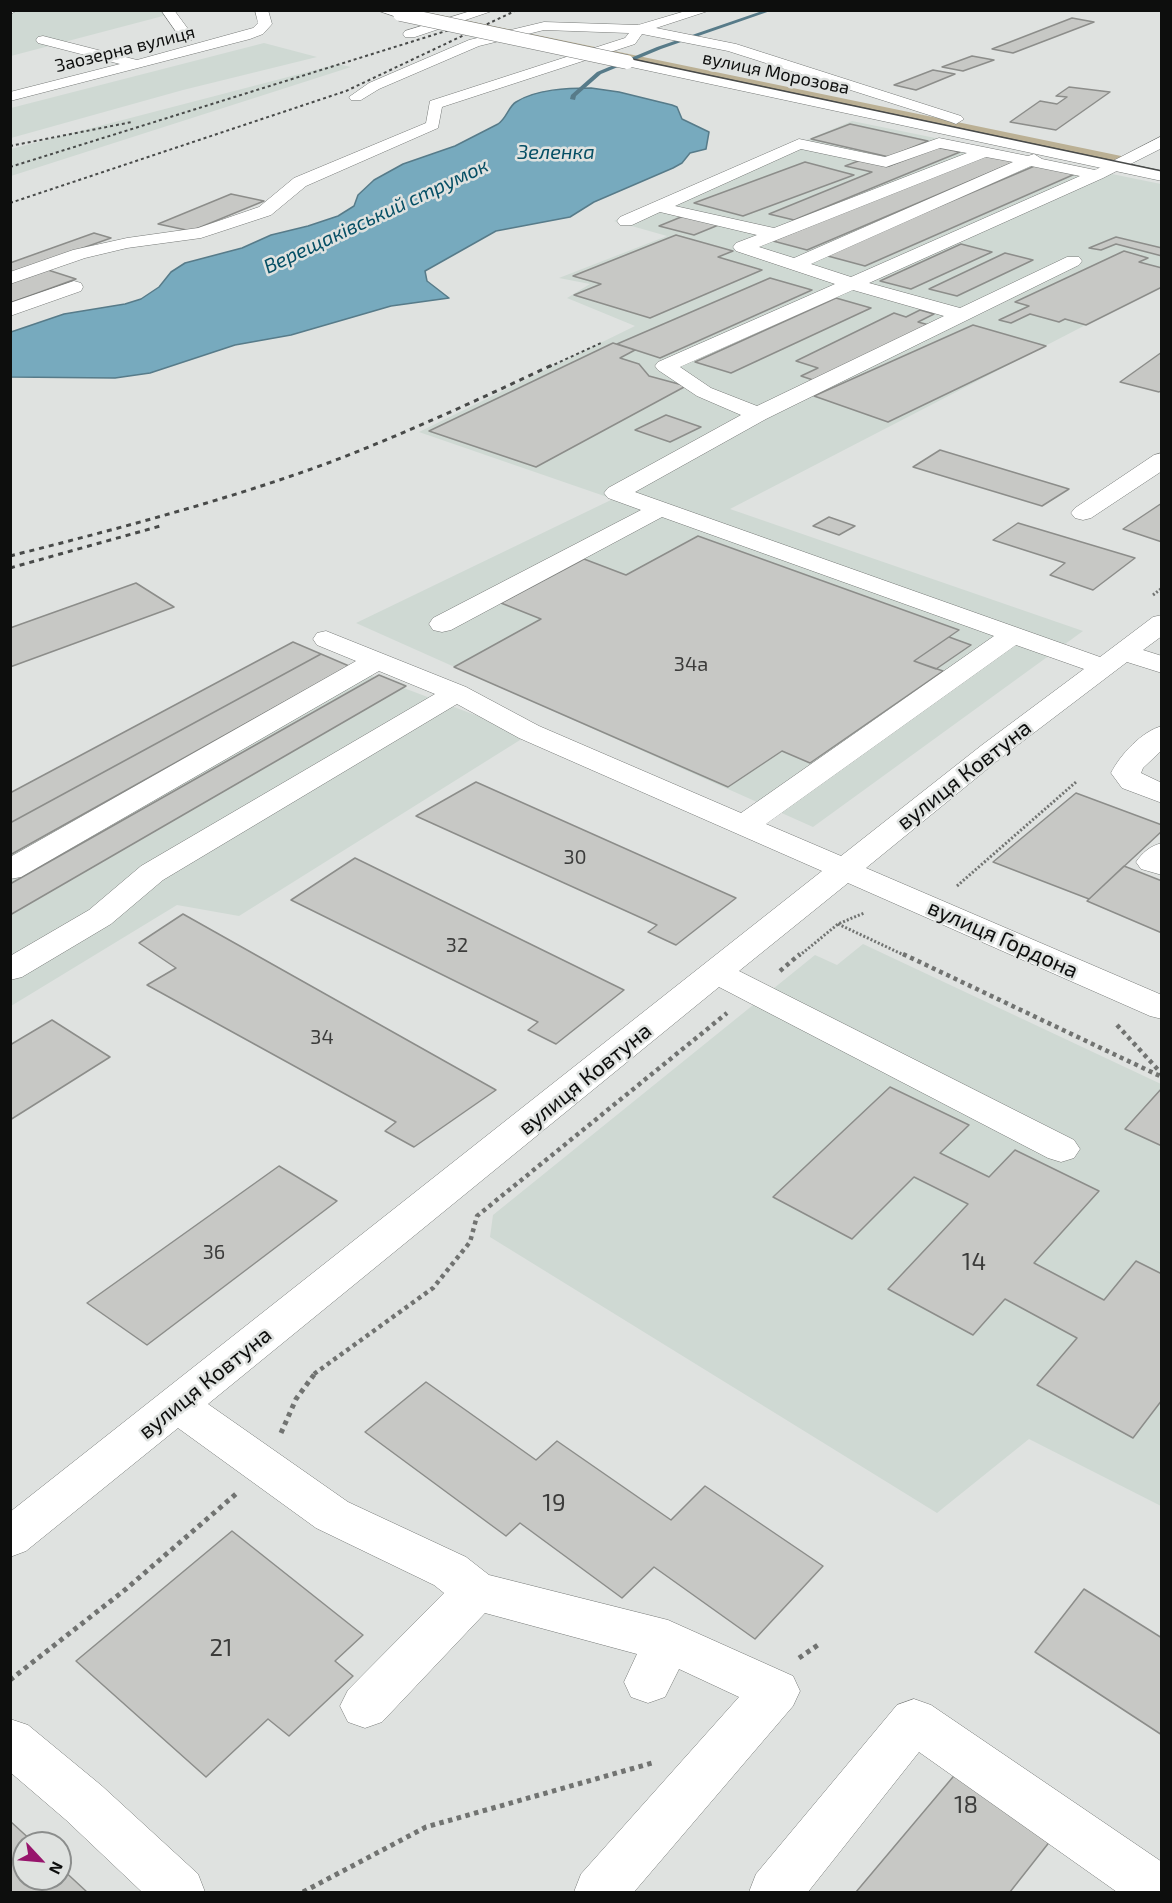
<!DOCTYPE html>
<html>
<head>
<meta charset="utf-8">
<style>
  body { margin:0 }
  #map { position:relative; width:1172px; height:1903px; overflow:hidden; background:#dfe2e0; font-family:"Exo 2",sans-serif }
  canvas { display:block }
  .frame { position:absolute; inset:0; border:12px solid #0d0e0d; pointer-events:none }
  .north { position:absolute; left:12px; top:1831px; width:60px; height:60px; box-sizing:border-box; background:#dfe2e0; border:2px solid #8b8d8c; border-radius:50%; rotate:116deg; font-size:16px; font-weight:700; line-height:24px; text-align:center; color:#0d0e0d }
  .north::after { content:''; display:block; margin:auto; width:21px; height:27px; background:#97156c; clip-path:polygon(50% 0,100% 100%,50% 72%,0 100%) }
</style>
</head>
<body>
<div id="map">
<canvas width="1172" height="1903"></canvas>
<div class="frame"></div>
<div class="north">N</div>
</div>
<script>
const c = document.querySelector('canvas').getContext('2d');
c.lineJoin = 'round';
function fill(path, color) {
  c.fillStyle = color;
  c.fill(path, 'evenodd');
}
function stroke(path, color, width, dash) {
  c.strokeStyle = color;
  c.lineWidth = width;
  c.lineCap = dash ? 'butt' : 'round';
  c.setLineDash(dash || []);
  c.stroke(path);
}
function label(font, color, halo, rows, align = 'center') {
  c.font = font + ' "Exo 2",sans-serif';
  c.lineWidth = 5;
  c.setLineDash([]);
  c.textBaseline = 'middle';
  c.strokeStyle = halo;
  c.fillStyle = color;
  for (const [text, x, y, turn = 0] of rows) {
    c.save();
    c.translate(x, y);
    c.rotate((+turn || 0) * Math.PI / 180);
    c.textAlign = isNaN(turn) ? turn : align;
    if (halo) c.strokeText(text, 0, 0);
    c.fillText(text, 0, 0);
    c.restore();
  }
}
fill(new Path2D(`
  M11,11H182L11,56Z
  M264,43L317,57L183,90L11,138V108Z
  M338,64L351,67L11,176V149Z
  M852,121L1161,184V286L730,509L1083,631L813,827L356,623L613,499L419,432L635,326L567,298L590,284L559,278L667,236L614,221Z
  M306,651L528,735L239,916L177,905L11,1006V809Z
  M863,944L1161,1084V1506L1029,1439L937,1513L490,1237L493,1215L815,955L837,965Z`), '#cfd9d3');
fill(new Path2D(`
  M394,11H421L1126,157L1112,162Z`), '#bbb094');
const water = new Path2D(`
  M591,88L619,92L672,105L677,107L682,119L709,132L706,149L690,153L682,163L673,168L594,202L570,217L496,231L425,271L427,281L449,298L391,306L291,335L235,345L150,373L115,378L11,377V332L64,314L125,304L141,299L159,287L171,272L185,263L242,248L271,235L308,226L338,216L354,206L358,195L374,180L403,164L455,146L498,124C507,118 508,107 516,102C536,89 568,88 591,88Z`);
fill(water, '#77aabe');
stroke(water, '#577b89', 1.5);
fill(new Path2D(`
  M765,10H773L661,49L601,74L576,96L575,100L570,99L571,95L597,72L657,47Z`), '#577b89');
const building = new Path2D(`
  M1072,18L1094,22L1013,53L992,49Z
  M972,56L994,60L963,71L942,67Z
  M933,70L955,74L916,90L894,85Z
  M1069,87L1110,92L1056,130L1010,122L1040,101L1057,104L1067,97L1056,96Z
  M850,124L928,141L889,157L811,139Z
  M936,147L960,152L794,220L769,214L872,172L845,166L861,160L889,166Z
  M984,154L1017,161L807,250L773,241Z
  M805,162L854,175L743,216L694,203Z
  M1037,165L1075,174L865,266L824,255Z
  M231,194L264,201L191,231L158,224Z
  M686,215L721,224L694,235L659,226Z
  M94,233L111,238L10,274V263Z
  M676,235L733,251L718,257L762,270L650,318L574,295L601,284L573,276Z
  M1116,237L1162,248V256L1116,244L1101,250L1089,248Z
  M961,244L992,252L911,289L880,281Z
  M1124,251L1148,258L1139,262L1162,268V287L1086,325L1065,319L1059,322L1030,314L1011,323L999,320L1029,306L1015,302Z
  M1005,253L1033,260L957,296L929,289Z
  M48,270L76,279L10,303V283Z
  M770,278L812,290L660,358L617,344Z
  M836,298L871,308L731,373L695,362Z
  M920,310L934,314L918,322L929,325L816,381L801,376L818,368L796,361L894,313L906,317Z
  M973,325L1046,346L888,422L814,396Z
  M613,343L635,350L620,358L639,364L649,376L686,386L536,467L429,431Z
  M1162,352V390L1159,392L1120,382Z
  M666,415L701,427L670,442L635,430Z
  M940,450L1069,489L1042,506L913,467Z
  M1162,503V542L1123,529Z
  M829,517L855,526L839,535L813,526Z
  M1018,523L1135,558L1093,590L1050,575L1065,563L993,540Z
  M698,536L959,630L914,661L943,671L810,763L782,751L728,787L454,667L541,619L501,603L584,559L626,575Z
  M136,583L174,607L10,667V628Z
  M949,637L971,645L936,669L914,661Z
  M293,642L321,654L10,823V793Z
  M321,654L349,666L10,855V823Z
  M379,675L406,686L10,915V884Z
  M476,782L736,898L676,945L648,932L657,925L416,816Z
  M1076,793L1162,825V831L1089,899L993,862Z
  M355,858L624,990L556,1044L528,1030L538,1022L291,900Z
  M1124,866L1162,881V933L1087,901Z
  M183,914L496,1090L414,1147L385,1131L396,1122L147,985L176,968L139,943Z
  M52,1020L110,1057L10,1120V1045Z
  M890,1087L969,1125L940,1153L989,1177L1015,1150L1099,1191L1034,1263L1104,1300L1136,1261L1162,1274V1400L1133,1438L1037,1385L1077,1338L1005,1299L973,1335L888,1289L968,1204L914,1177L852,1239L773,1197Z
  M1162,1088V1146L1125,1129Z
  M279,1166L337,1201L147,1345L87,1303Z
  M426,1382L536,1460L557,1441L671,1520L705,1486L823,1566L755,1639L654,1567L622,1598L520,1523L506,1536L365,1432Z
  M232,1531L363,1635L335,1661L353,1676L289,1736L268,1719L206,1777L76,1661Z
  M1084,1589L1162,1638V1735L1035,1652Z
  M958,1771L1051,1840L1010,1892H856Z
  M10,1821L34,1843H24V1879H60V1867L87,1892H10Z`);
fill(building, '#c7c8c5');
stroke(building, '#8c8d8a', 1.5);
const minor = new Path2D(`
  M10,10H17L10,15Z
  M161,10H174L194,37L192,40H182Z
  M255,10H268L272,24L263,34L250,39L10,101V92L120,64L38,43L36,40L38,37L43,36L137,60L253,28L258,23Z
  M474,10H495L415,37H405L403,34L405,31Z
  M689,10H711L656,28L736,44L961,116L964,119L956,124L951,122L728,51L642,34L635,44L442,107L438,128L306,186L271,215L201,238L127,248L85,258L10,284V272L73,250L127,238L198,228L259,207L294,178L426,123L430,101L625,38L629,33L544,30L479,46L379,89L361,100H351L349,97L369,83L469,40L544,22L638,25Z
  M1162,136V148L1103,178L869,283L960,308L1067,257H1079L1082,261L1079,265L766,419L635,492L1100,657L1153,617L1162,615V636L1143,650L1162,656V673L1127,662L1002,757L866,868L1162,995V1019L1150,1016L848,883L739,971L1074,1140L1080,1149L1074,1158L1061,1162L1048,1158L719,987L208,1404L348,1502L466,1557L489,1575L668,1620L793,1676L800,1691L793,1706L634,1892H574L581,1874L739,1697L679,1669L665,1697L648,1703L631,1697L624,1682L637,1654L485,1613L382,1722L365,1728L348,1722L340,1706L348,1690L444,1593L434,1585L316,1528L178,1428L26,1551L10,1557V1512L822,871L519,738L457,704L163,880L111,924L22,977L10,980V956L89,910L141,866L435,694L379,671L21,877L10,879V857L356,661L317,645L313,639L317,633L326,631L466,687L539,726L741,813L994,636L662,517L451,630L442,632L433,630L429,624L433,618L641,510L608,498L604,493L608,488L741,415L697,396L658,370L655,366L658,362L835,284L736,251L733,247L736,243L757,235L660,212L632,225H620L617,221L620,217L799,139L885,157L939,138L1028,156L1034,154L1042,159L1095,170ZM940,148L967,153L774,228L675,206L801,149L886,167ZM986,157L1013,162L794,258L759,247ZM1031,166L1080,176L851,277L811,264ZM853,290L944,316L757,406L711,388L680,367ZM1016,645L1084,669L982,745L841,856L766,824Z
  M74,281L81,283L83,287L81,291L10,316V303Z
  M1162,453V471L1091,518L1083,520L1075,518L1071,513L1075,508L1154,455Z
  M1162,726V750L1143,768L1141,773L1162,783V803L1122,788L1111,773C1120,755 1142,731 1162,726Z
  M1162,843V875L1141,869L1136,862C1143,852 1150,846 1162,843Z
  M914,1699L931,1705L1162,1862V1892H1117L919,1752L808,1892H749L756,1874L897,1705Z
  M10,1719L28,1725L102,1786L198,1874L205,1892H142L66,1820L10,1772Z`);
const major = new Path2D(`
  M376,10H402L407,14L400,18Z
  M627,58L1162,171V181L622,65L620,62L622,59Z`);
stroke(minor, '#767977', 1);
stroke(major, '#767977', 1);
stroke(new Path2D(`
  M1153,595L1162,588
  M957,886L1076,782
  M838,924L906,956
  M799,956L838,924L864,913`), '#717371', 3, [2, 2]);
stroke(new Path2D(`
  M903,954L1162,1077
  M780,971L800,954
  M1117,1025L1162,1074
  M314,1374L433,1288L470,1242L477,1216L727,1013`), '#717371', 4.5, [4, 4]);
stroke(new Path2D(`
  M281,1433L296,1399L316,1372
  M799,1658L818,1645
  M10,1680L126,1589L237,1493
  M303,1892L426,1827L652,1763`), '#717371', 5, [4.5, 4.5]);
fill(minor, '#fff');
fill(major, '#fff');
stroke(new Path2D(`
  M401,10L1162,171`), '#484a49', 1.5);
stroke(new Path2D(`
  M10,146L132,122
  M10,167L462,26
  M10,203L346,91L517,10
  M549,367L603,342`), '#484a49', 2, [3, 3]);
stroke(new Path2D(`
  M10,556C117,529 224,501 328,463C404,434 478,400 552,365
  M10,568L164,525`), '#484a49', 3, [5, 5]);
const majorBridge = new Path2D(`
  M400,14L627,62`);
stroke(majorBridge, '#767977', 15, []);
stroke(majorBridge, '#fff', 14);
label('18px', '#0d0e0d', '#dfe2e0', [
  ["Заозерна вулиця",125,49,-14],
  ["вулиця Морозова",776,73,12]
]);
label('italic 20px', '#054f65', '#dfe2e0', [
  ["Зеленка",556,152],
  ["Верещаківський струмок",376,216,-25]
]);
label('20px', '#3c3c3b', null, [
  ["34а",691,664],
  ["30",575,857],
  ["32",457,945],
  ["34",322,1037],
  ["36",214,1252]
]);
label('22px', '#0d0e0d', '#dfe2e0', [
  ["вулиця Ковтуна",964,775,-38],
  ["вулиця Гордона",1003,939,24],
  ["вулиця Ковтуна",585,1079,-39],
  ["вулиця Ковтуна",205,1383,-39]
]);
label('24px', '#3c3c3b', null, [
  ["14",974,1262],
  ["19",554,1503],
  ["21",221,1648],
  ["18",966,1805]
]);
</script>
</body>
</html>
